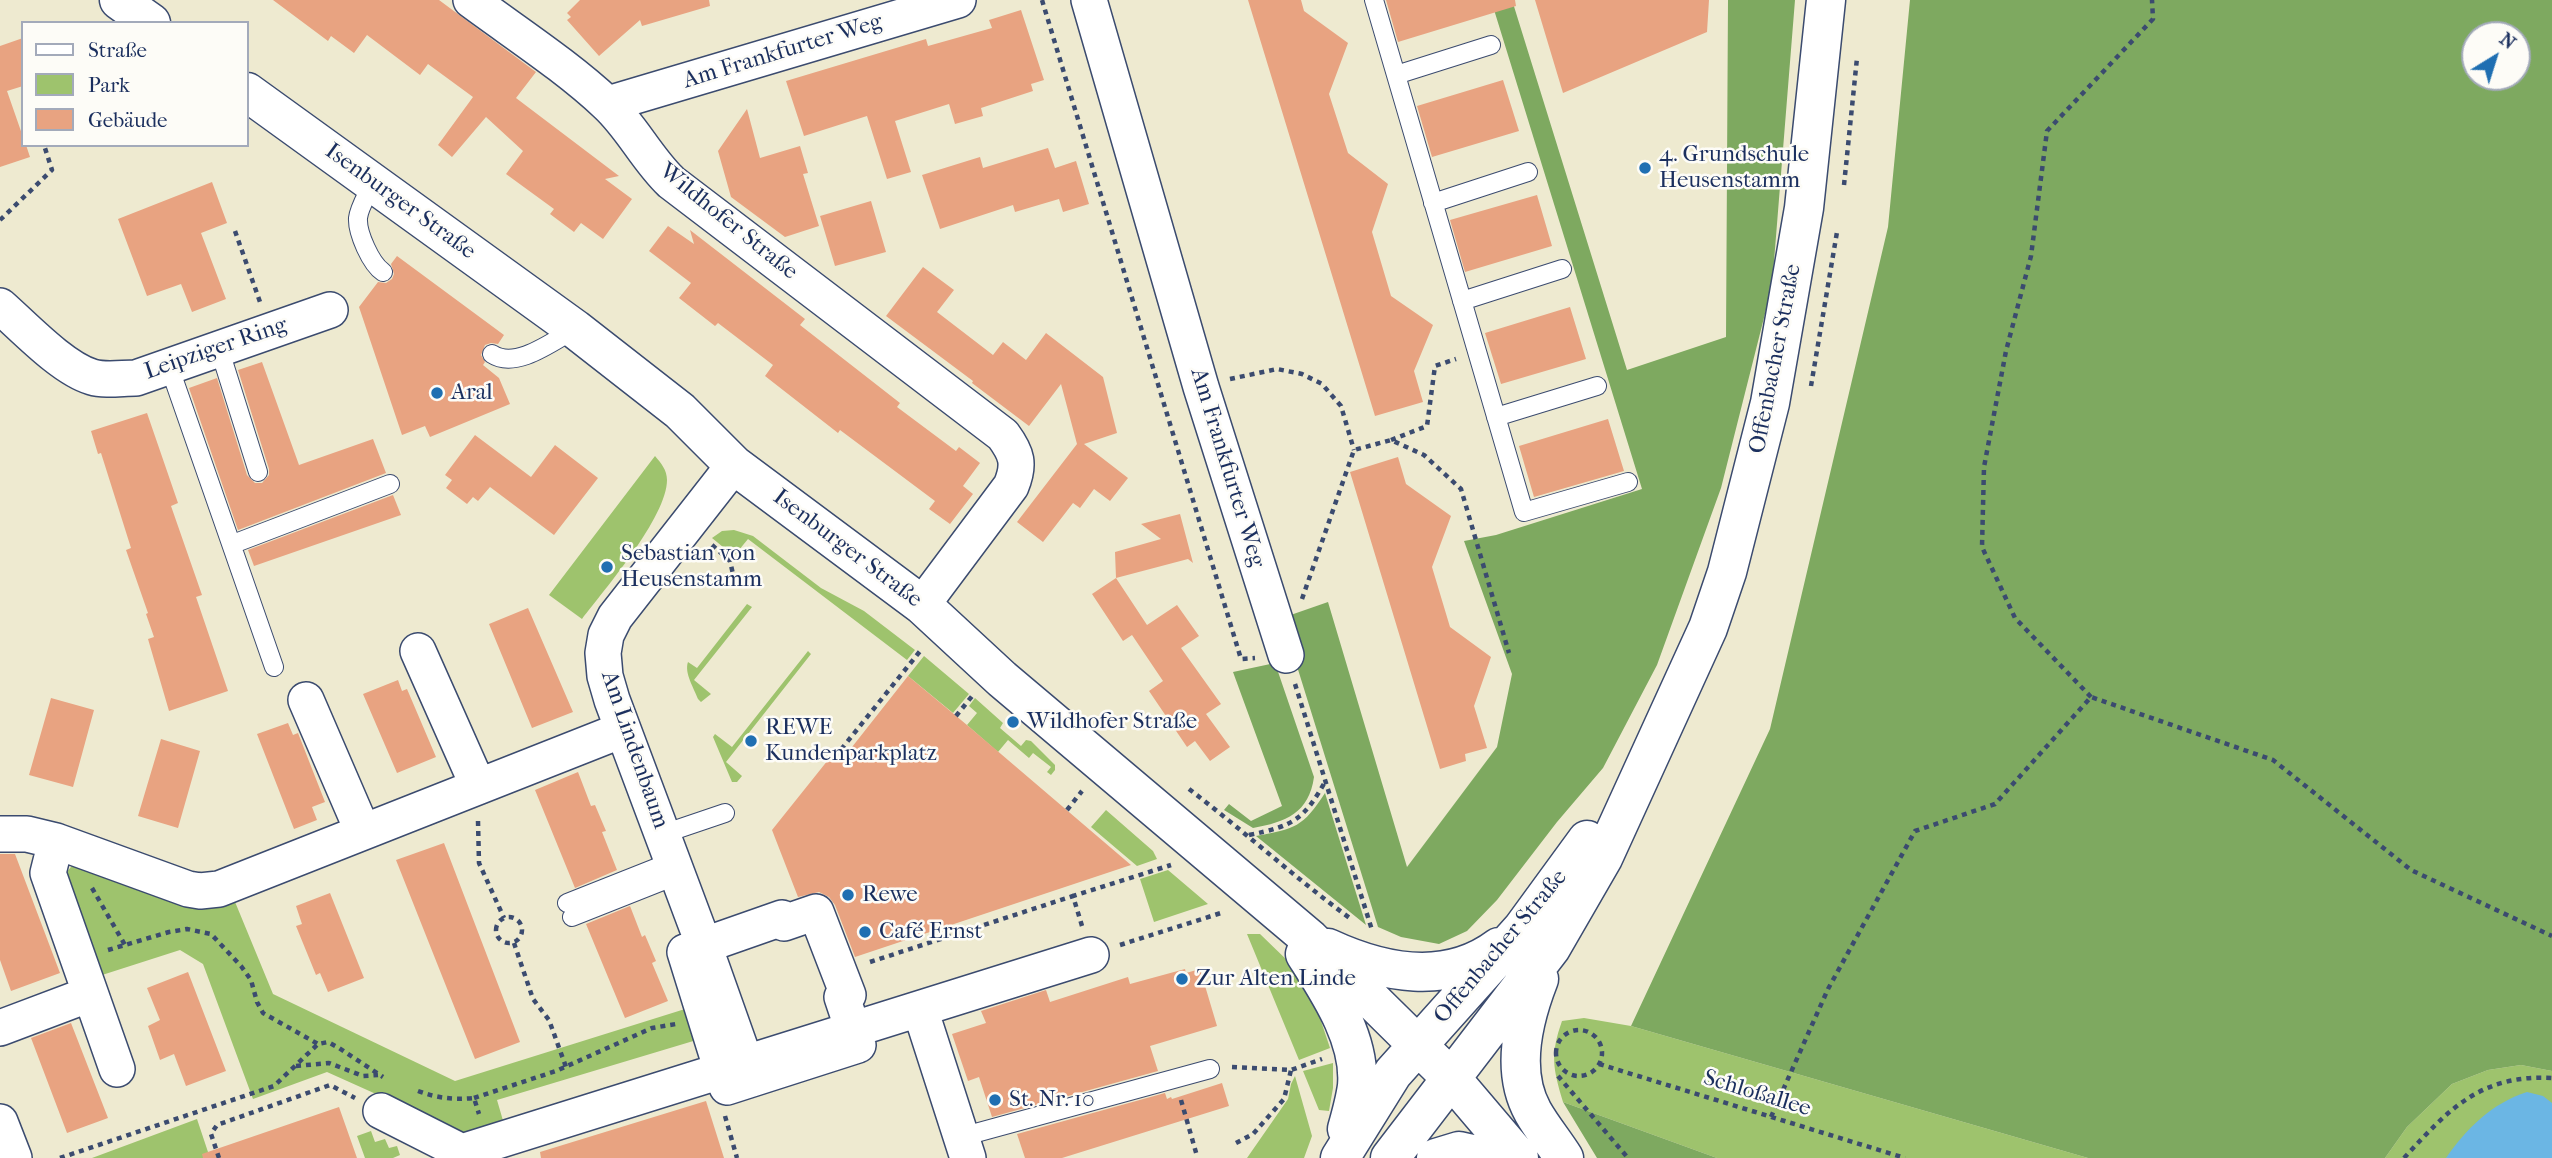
<!DOCTYPE html>
<html>
<head>
<meta charset="utf-8">
<style>
  body { margin:0 }
  #map { position:relative; width:2552px; height:1158px; overflow:hidden; background:#eeead0; font-family:"IM FELL French Canon",serif }
  canvas { display:block }
  .legend { position:absolute; left:21px; top:21px; width:228px; height:126px; box-sizing:border-box; background:#fdfcf7; border:2px solid #a3aaba; margin:0; padding:9px 12px; list-style:none; font-size:21px; color:#1b2f5e }
  .legend li { display:flex; align-items:center; gap:14px; height:35px }
  .legend b { width:35px; border:2px solid #a3aaba }
  .north { position:absolute; left:2461px; top:21px; width:70px; height:70px; box-sizing:border-box; background:#fdfcf7; border:2px solid #a3aaba; border-radius:50%; rotate:38deg; font-size:19px; font-weight:700; line-height:28px; text-align:center; color:#1b2f5e }
  .north::after { content:''; display:block; margin:auto; width:24px; height:32px; background:#1f6fb2; clip-path:polygon(50% 0,100% 100%,50% 72%,0 100%) }
</style>
</head>
<body>
<div id="map">
<canvas width="2552" height="1158"></canvas>
<ul class="legend">
<li><b style="height:9px;background:#fff"></b>Straße</li>
<li><b style="height:19px;background:#9ec36d"></b>Park</li>
<li><b style="height:19px;background:#e8a381"></b>Gebäude</li>
</ul>
<div class="north">N</div>
</div>
<script>
const c = document.querySelector('canvas').getContext('2d');
c.lineJoin = 'round';
function fill(path, color) {
  c.fillStyle = color;
  c.fill(path, 'evenodd');
}
function stroke(path, color, width, dash) {
  c.strokeStyle = color;
  c.lineWidth = width;
  c.lineCap = dash ? 'butt' : 'round';
  c.setLineDash(dash || []);
  c.stroke(path);
}
function label(font, color, halo, rows, align = 'center') {
  c.font = font + ' "IM FELL French Canon",serif';
  c.lineWidth = 5;
  c.setLineDash([]);
  c.textBaseline = 'middle';
  c.strokeStyle = halo;
  c.fillStyle = color;
  for (const [text, x, y, turn = 0] of rows) {
    c.save();
    c.translate(x, y);
    c.rotate((+turn || 0) * Math.PI / 180);
    c.textAlign = isNaN(turn) ? turn : align;
    if (halo) c.strokeText(text, 0, 0);
    c.fillText(text, 0, 0);
    c.restore();
  }
}
fill(new Path2D(`
  M655,456C661,463 667,470 667,480C667,517 605,589 582,619L549,595Z
  M734,530L753,536L821,588L864,611L915,650L907,660L748,539L734,556L712,538L722,531Z
  M747,604L752,607L694,680L711,694L701,702L698,699C694,688 684,673 688,662L697,668Z
  M808,651L811,654L726,762L742,776L737,782H732L713,737L715,734L732,747Z
  M924,656L969,694L953,713L908,676Z
  M975,698L1003,723L1000,728L1021,746L1026,740L1031,741L1055,765V770L1051,775L1047,772L1051,767L1033,753L1029,758L1008,740L998,752L967,725L977,713L969,706Z
  M1106,810L1153,851L1157,859L1137,866L1091,827Z
  M75,862L233,897L273,994L455,1081L701,1004L700,1039L497,1100L504,1124L465,1134L327,1072L253,1099L203,964L180,950L99,976L66,873Z
  M1168,870L1208,904L1154,922L1140,879Z
  M1247,934H1260L1291,964L1313,997L1330,1048L1299,1060Z
  M1584,1018L1631,1026L2088,1158H1717L1563,1102C1553,1068 1550,1055 1562,1021Z
  M1333,1063V1088L1329,1111L1319,1110L1303,1071Z
  M2521,1065L2552,1071V1158H2385L2407,1127L2452,1084L2488,1070Z
  M1295,1076L1312,1136L1304,1158H1247L1288,1099L1291,1084Z
  M197,1119L210,1158H92Z
  M371,1131L375,1142L385,1139L389,1148L397,1146L400,1155L393,1158H365L357,1136Z`), '#9ec36d');
fill(new Path2D(`
  M1491,0H1512L1627,370L1726,337L1728,0H1795L1772,286L1721,488L1657,665L1603,768L1557,822L1497,900L1467,931L1439,944L1401,937L1378,927L1282,618L1328,602L1407,867L1497,747L1512,674L1464,541L1496,535L1642,489Z
  M1910,0H2552V1071L2521,1065L2488,1070L2452,1084L2407,1127L2385,1158H2088L1631,1026L1770,729L1888,227ZM2517,35V77H2475V35Z
  M1275,663L1314,777C1309,813 1286,822 1253,828L1224,810L1229,804L1251,821L1282,806L1233,672Z
  M1325,793L1366,925L1256,836C1295,829 1303,827 1325,793Z
  M1563,1102L1717,1158H1597Z`), '#7ea960');
fill(new Path2D(`
  M2527,1092L2543,1096L2552,1103V1158H2446C2466,1129 2492,1103 2527,1092Z`), '#6bb6e4');
fill(new Path2D(`
  M273,0H439L536,72L516,98L619,176L605,179L632,199L603,239L581,223L574,232L550,214L554,209L506,174L523,151L486,117L452,157L438,145L473,97L428,64L420,75L367,35L354,53L331,36L328,41Z
  M580,0H709L710,6L642,26L640,20L599,56L567,20L571,17L567,13Z
  M1248,0H1301L1304,11L1348,43L1329,94L1348,153L1388,184L1372,232L1391,296L1433,325L1414,371L1423,402L1375,416Z
  M1386,0H1515L1516,6L1398,42Z
  M1535,0H1709L1707,32L1563,93Z
  M1021,10L1044,80L1031,84L1033,91L981,108L983,116L955,124L949,104L895,121L911,172L887,179L867,116L804,136L786,81L926,39L928,46L992,28L989,20Z
  M23,38V86L7,91L23,137V145H26L30,157L0,167V46Z
  M1503,80L1519,131L1432,157L1417,106Z
  M747,109L760,158L800,146L808,173L803,174L819,226L785,237L731,197L718,151Z
  M1048,148L1055,168L1076,161L1089,204L1063,212L1059,199L1015,212L1013,205L940,229L922,175L980,157L983,168Z
  M212,182L227,223L201,233L226,299L192,312L181,284L147,296L118,219Z
  M1537,195L1552,246L1465,272L1450,220Z
  M871,201L886,252L835,266L820,216Z
  M668,226L694,244L690,230L805,319L800,325L900,403L897,407L956,451L959,447L980,463L963,486L973,494L950,524L929,509L935,501L840,430L838,433L765,376L773,365L718,323L715,326L679,298L691,283L649,251Z
  M397,256L504,335L498,344L491,343L485,345L481,355L485,362L483,365L499,378L510,404L430,437L425,426L402,435L359,307L378,282L386,283L392,279L394,274L391,264Z
  M923,267L954,290L937,312L993,355L1003,342L1026,360L1046,333L1103,377L1117,433L1084,444L1128,478L1110,501L1094,489L1080,508L1073,503L1043,542L1017,522L1077,444L1061,384L1029,426L972,383L973,381L886,316Z
  M1570,307L1586,359L1501,384L1485,333Z
  M262,362L299,465L373,439L386,473L238,530L189,388L217,378L247,475L255,483H262L269,475V469L238,370Z
  M147,413L178,503L171,506L202,595L196,597L228,691L169,711L148,639L154,637L146,614L148,613L126,550L131,548L101,453L98,454L91,431Z
  M1608,419L1624,471L1534,497L1519,446Z
  M475,435L531,477L555,445L598,478L554,535L490,487L478,501L473,497L467,504L446,488L452,480L445,475Z
  M1398,457L1406,484L1451,516L1432,567L1450,627L1491,657L1474,706L1487,748L1465,754L1466,761L1440,769L1350,472Z
  M393,495L401,515L254,566L248,550Z
  M1180,514L1193,563L1188,559L1116,578L1115,552L1161,539L1141,524Z
  M1116,578L1147,625L1177,605L1199,636L1181,648L1221,704L1206,714L1230,747L1210,761L1195,741L1187,747L1149,691L1163,681L1132,635L1123,641L1092,594Z
  M528,608L573,712L532,728L489,624Z
  M908,676L967,725L1131,865L855,957L835,905L829,897L819,892L798,897L772,830L832,755L841,761Z
  M398,680L402,691L407,689L436,757L397,773L363,694Z
  M51,698L94,710L73,787L29,775Z
  M288,723L293,735L298,733L325,802L312,807L317,820L294,829L257,734Z
  M161,739L200,751L178,828L138,816Z
  M578,772L591,806L595,805L606,831L602,832L617,870L575,888L535,790Z
  M444,843L520,1042L475,1059L396,860Z
  M0,854H15L60,973L11,991L0,960Z
  M330,893L364,978L328,992L320,973L316,975L296,926L302,924L296,906Z
  M630,906L642,937L645,935L656,961L652,963L668,1001L625,1018L586,924Z
  M1185,969L1186,973L1200,969L1217,1026L1150,1046L1158,1071L992,1117L979,1077L968,1081L952,1034L986,1023L981,1011L1046,990L1050,1002L1128,977L1130,984Z
  M188,972L226,1071L186,1086L174,1054L160,1060L148,1026L160,1020L147,988Z
  M71,1023L108,1118L67,1133L31,1038Z
  M1222,1083L1229,1106L1062,1158H1025L1017,1134L1165,1093L1167,1099L1171,1097L1172,1099Z
  M706,1101L724,1158H541L540,1152Z
  M339,1107L357,1158H203L202,1154Z`), '#e8a381');
const lane = new Path2D(`
  M1374,0L1524,512L1628,482
  M1396,75L1491,45
  M373,182C369,192 359,207 358,218C357,233 371,264 383,272
  M1433,203L1528,172
  M1462,301L1562,269
  M219,348L258,472
  M492,354C516,370 553,341 575,329
  M169,366L274,667
  M1496,417L1597,386
  M233,544L390,484
  M663,834L725,813
  M567,903L673,861
  M572,917L678,875
  M961,1137L1210,1069`);
const street = new Path2D(`
  M471,0C514,32 568,67 607,104C632,127 646,158 671,182L1003,435C1017,454 1020,464 1011,486L922,605
  M1089,0L1201,387L1286,655
  M608,104L958,0
  M0,306C24,327 62,368 92,377C105,381 122,378 136,378L330,310
  M734,465L615,617L606,635L603,653L605,676L612,700L703,943L746,1064
  M418,651L478,786
  M306,700L363,832
  M0,834H27L56,841L188,889L200,891L219,889L622,730
  M56,841L48,873L117,1069
  M816,912L848,995L842,997L858,1045L727,1087L685,952L782,918L784,923Z
  M920,1009L968,1158
  M0,1028L90,994
  M381,1111L462,1152L1091,955
  M0,1122L14,1158`);
const secondary = new Path2D(`
  M119,0L151,23
  M247,92L575,329L680,411L734,465L922,605L1002,679L1310,939L1451,1078L1519,1158
  M1328,948C1382,973 1447,986 1499,947
  M1305,954C1329,992 1361,1039 1357,1086C1355,1101 1351,1115 1347,1129
  M1539,979C1523,1020 1510,1071 1533,1112C1542,1128 1554,1142 1564,1158
  M1340,1158L1393,1073L1522,929L1587,840
  M1390,1158L1551,948L1603,858L1708,628L1727,572L1770,403L1804,208L1826,0
  M1436,1158L1459,1151L1490,1158`);
stroke(lane, '#3b4b6f', 20);
stroke(street, '#3b4b6f', 38);
stroke(secondary, '#3b4b6f', 41);
stroke(new Path2D(`
  M1042,0L1241,659L1255,658
  M1844,185L1857,58
  M0,220L52,170L44,145
  M235,231L260,302
  M1230,379L1277,369L1302,374L1322,384L1341,406L1354,450
  M1811,386L1837,232
  M1391,440L1427,426L1435,366L1456,359
  M712,545L730,561L733,574
  M1302,599L1354,450L1391,440L1424,455L1461,489L1509,653
  M1295,684L1372,930
  M2091,697L2015,618L1982,547L1984,467L2006,351L2031,256L2047,131L2153,19L2152,0
  M956,716L973,695
  M835,757L921,650
  M1189,789C1244,831 1295,878 1351,919
  M1067,810L1082,791
  M478,821L479,863L504,918
  M1249,835C1293,826 1304,820 1326,780
  M92,888L125,945
  M496 930a13 13 0 1 1 26 0a13 13 0 1 1-26 0Z
  M1082,926L1073,896L1171,865
  M514,943L533,999L549,1020L566,1067
  M1120,945L1224,912
  M108,950L169,932L187,929L211,934L241,966L251,980L257,1002L263,1013L318,1044
  M870,962L1073,896
  M1556 1053a23 23 0 1 1 46 0a23 23 0 1 1-46 0Z
  M1599,1064L1905,1158
  M296,1066L329,1063L363,1076L378,1075
  M1232,1067L1291,1070L1322,1059
  M1558,1076L1628,1158
  M418,1091C437,1098 453,1100 474,1098L479,1114
  M474,1098L556,1071L652,1028L676,1024
  M1181,1100L1197,1156
  M725,1116L737,1158
  M1771,1117L1828,989L1915,831L1995,804L2091,697L2273,760L2411,870L2552,936
  M1236,1143L1253,1134L1284,1099L1291,1070
  M60,1158L274,1086L318,1044L328,1042L339,1048L383,1077
  M219,1158L211,1134L217,1125L330,1085L355,1098
  M2404,1158C2449,1109 2481,1074 2552,1078`), '#3b4b6f', 4.5, [5, 5]);
stroke(lane, '#fff', 18);
stroke(street, '#fff', 35);
stroke(secondary, '#fff', 38);
for (const [x, y, r, color] of [
  [1645,168,7,"#1f6fb2"],
  [437,393,7,"#1f6fb2"],
  [607,567,7,"#1f6fb2"],
  [1013,722,7,"#1f6fb2"],
  [751,741,7,"#1f6fb2"],
  [848,895,7,"#1f6fb2"],
  [865,932,7,"#1f6fb2"],
  [1182,979,7,"#1f6fb2"],
  [995,1100,7,"#1f6fb2"]
]) {
  const dot = new Path2D();
  dot.arc(x, y, r, 0, 2 * Math.PI);
  c.fillStyle = color;
  c.fill(dot);
  stroke(dot, '#fdfcf7', 2.5);
}
label('23px', '#1b2f5e', '#fdfcf7', [
  ["Am Frankfurter Weg",783,52,-17],
  ["Isenburger Straße",400,202,36],
  ["Wildhofer Straße",728,222,39],
  ["Leipziger Ring",216,349,-19],
  ["Offenbacher Straße",1776,359,-79],
  ["Am Frankfurter Weg",1227,468,73],
  ["Isenburger Straße",847,549,37],
  ["Am Lindenbaum",634,750,71],
  ["Offenbacher Straße",1501,947,-50],
  ["Schloßallee",1757,1094,17]
]);
label('23px', '#1b2f5e', '#fdfcf7', [
  ["4. Grundschule",1659,155],
  ["Heusenstamm",1659,181],
  ["Aral",451,393],
  ["Sebastian von",621,554],
  ["Heusenstamm",621,580],
  ["Wildhofer Straße",1027,722],
  ["REWE",765,728],
  ["Kundenparkplatz",765,754],
  ["Rewe",862,895],
  ["Café Ernst",879,932],
  ["Zur Alten Linde",1196,979],
  ["St. Nr. 10",1009,1100]
], 'left');
</script>
</body>
</html>
